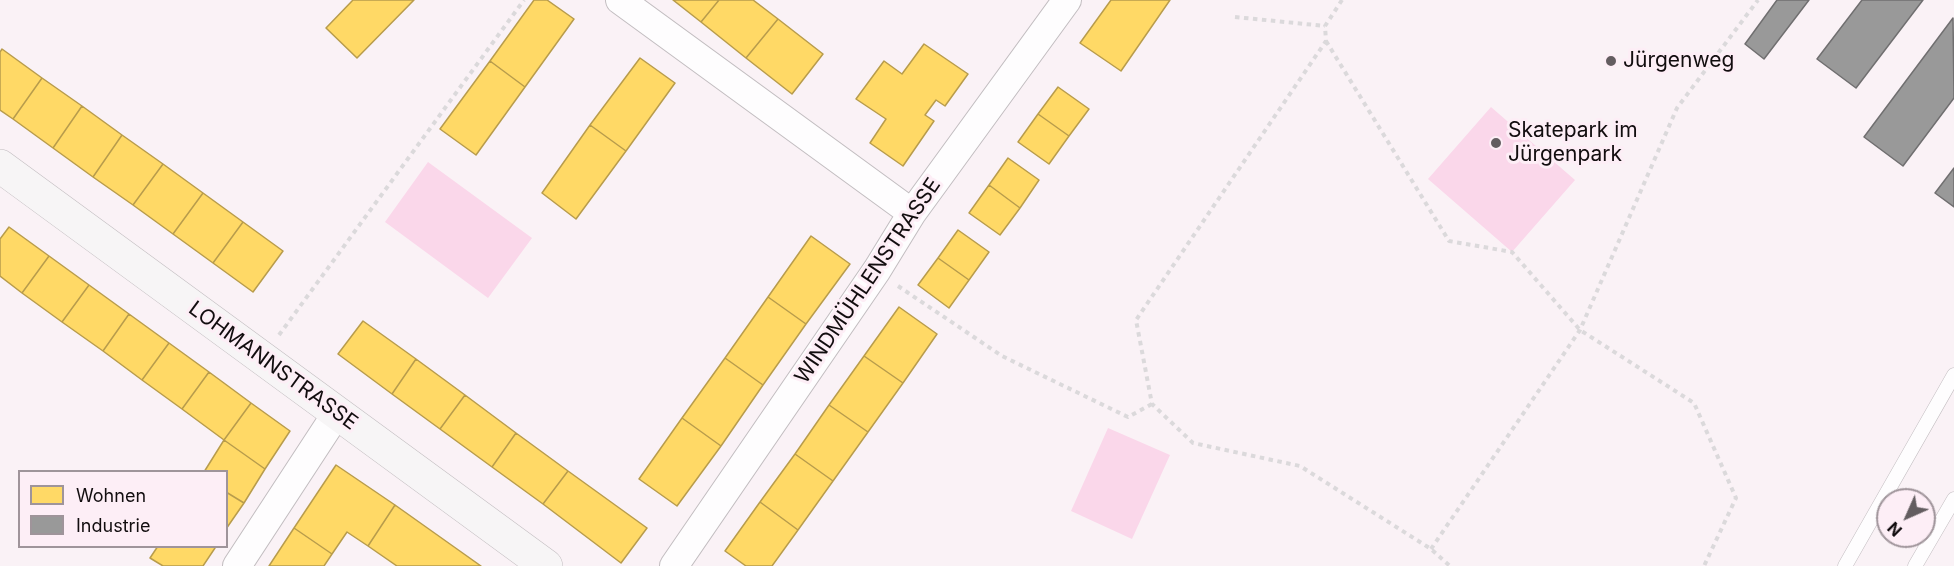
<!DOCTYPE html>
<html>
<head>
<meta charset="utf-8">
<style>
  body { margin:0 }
  #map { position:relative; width:1954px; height:566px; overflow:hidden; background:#faf2f6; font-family:Inter,sans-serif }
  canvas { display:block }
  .legend { position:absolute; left:18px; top:470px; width:210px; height:78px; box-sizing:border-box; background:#fdeef6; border:2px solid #9f949a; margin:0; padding:8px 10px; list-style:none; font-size:18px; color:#120d0f }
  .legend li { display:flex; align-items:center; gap:12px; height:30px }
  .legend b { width:30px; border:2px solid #9f949a }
  .north { position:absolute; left:1876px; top:488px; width:60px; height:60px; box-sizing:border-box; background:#fdeef6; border:2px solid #9f949a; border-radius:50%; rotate:225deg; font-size:16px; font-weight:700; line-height:24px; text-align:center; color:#120d0f }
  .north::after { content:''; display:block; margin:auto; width:21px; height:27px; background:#635d60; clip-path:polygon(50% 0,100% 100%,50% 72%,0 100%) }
</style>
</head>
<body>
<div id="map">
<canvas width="1954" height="566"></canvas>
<ul class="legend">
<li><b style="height:16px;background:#ffd966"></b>Wohnen</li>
<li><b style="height:16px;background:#999"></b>Industrie</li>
</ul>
<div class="north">N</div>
</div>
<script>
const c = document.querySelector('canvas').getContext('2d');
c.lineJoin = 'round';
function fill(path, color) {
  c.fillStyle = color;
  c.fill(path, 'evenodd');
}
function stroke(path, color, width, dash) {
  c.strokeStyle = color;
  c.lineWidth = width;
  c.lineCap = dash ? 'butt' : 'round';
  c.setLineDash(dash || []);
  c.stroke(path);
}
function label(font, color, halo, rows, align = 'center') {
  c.font = font + ' Inter,sans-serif';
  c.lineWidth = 6;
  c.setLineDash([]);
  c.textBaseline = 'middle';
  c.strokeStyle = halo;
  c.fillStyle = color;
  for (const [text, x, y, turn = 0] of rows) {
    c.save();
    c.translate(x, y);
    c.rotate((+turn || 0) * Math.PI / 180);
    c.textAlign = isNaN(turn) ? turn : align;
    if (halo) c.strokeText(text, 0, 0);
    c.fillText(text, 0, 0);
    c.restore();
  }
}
fill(new Path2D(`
  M1491,107L1575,180L1512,252L1428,179Z
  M428,162L532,238L488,298L385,222Z
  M1108,428L1170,455L1132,539L1071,511Z`), '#fad7ea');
const homes = new Path2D(`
  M353,0H414L357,58L326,28Z
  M534,0H547L574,19L525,87L490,61Z
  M673,0H719L701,22Z
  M719,0H753L778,19L746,58L701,22Z
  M1111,0H1170L1121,71L1080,43Z
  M778,19L823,54L792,94L746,58Z
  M924,44L968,74L945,106L936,100L925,115L934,121L903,166L870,143L886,119L856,99L884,61L902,74Z
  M2,49L42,78L13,119L0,110V52Z
  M640,58L675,83L626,151L590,125Z
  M490,61L525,87L476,155L440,129Z
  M42,78L82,106L53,148L13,119Z
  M1058,87L1089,109L1069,136L1038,114Z
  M82,106L122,135L93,177L53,148Z
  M1038,114L1069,136L1049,164L1018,142Z
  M590,125L626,151L576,219L542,193Z
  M122,135L163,164L133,205L93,177Z
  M1008,158L1039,180L1020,208L989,185Z
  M163,164L203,193L173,234L133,205Z
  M989,185L1020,208L1000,235L969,213Z
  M203,193L243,222L213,263L173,234Z
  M243,222L283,251L253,292L213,263Z
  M9,227L49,256L22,293L0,276V239Z
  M958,230L989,252L969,280L938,258Z
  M811,236L850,264L806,324L768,297Z
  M49,256L89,285L62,322L22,293Z
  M938,258L969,280L949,308L918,285Z
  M89,285L129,314L103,351L62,322Z
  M768,297L806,324L763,385L725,358Z
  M899,307L937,334L903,383L864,356Z
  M129,314L169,343L142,380L103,351Z
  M363,321L416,359L392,394L338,354Z
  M169,343L209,372L182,409L142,380Z
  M864,356L903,383L868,432L829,405Z
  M725,358L763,385L721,446L682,418Z
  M416,359L465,395L440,429L392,394Z
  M209,372L251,403L224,440L182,409Z
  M465,395L516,433L492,467L440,429Z
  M251,403L290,431L265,469L224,440Z
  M829,405L868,432L833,481L795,454Z
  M682,418L721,446L677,506L639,479Z
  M516,433L568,471L543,504L492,467Z
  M224,440L265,469L244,503L226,492V472H204Z
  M795,454L833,481L798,530L760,502Z
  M336,465L395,505L368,546L347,532L332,554L294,528Z
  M568,471L647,528L621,563L543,504Z
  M226,492L244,503L226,529Z
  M760,502L798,530L772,566H746L725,551Z
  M395,505L457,549L481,566H397L368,546Z
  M294,528L332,554L324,566H269Z
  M158,546H213L215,548L203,566H163L150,558Z`);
fill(homes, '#ffd966');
stroke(homes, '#b89c4c', 1.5);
const industry = new Path2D(`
  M1777,0H1809L1764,59L1745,44Z
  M1862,0H1923L1856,88L1817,59Z
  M1953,18L1954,98L1903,166L1864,137Z
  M1954,168V207L1935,193Z`);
fill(industry, '#999');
stroke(industry, '#706f70', 1.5);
const lane = new Path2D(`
  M1845,566L1954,375
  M1915,566L1954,499`);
const street = new Path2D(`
  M620,0L912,213
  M237,566L337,413
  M674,566L877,270L912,213L1067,0`);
const secondary = new Path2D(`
  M0,166L546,566`);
stroke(lane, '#c2bdc0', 15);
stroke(street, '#c2bdc0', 30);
stroke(secondary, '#c2bdc0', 34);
stroke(new Path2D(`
  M1342,0L1325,26L1326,41L1136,320L1152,404L1193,443L1300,466L1431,549L1450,566
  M1235,17L1325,26
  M1326,41L1449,241L1512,252L1580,330L1694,403L1736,498L1704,566
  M898,286L1002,356L1128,417L1152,404
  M279,335L524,0
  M1431,549L1580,330L1677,108L1758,0`), '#dbd9db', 4, [4.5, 4.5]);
stroke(lane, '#fefdfe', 14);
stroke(street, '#fefdfe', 28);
stroke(secondary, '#f7f5f6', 33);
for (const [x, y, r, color] of [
  [1611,61,6,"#635d60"],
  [1496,143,6,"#635d60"]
]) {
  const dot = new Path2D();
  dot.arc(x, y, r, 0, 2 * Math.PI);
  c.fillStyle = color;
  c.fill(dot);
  stroke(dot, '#fdeef6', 2);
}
label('21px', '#120d0f', '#fdeef6', [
  ["Jürgenweg",1623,61],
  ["Skatepark im",1508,131],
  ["Jürgenpark",1508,155]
], 'left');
label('21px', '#120d0f', '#fdeef6', [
  ["WINDMÜHLENSTRASSE",868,281,-56],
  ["LOHMANNSTRASSE",273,366,36]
]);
</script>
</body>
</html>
